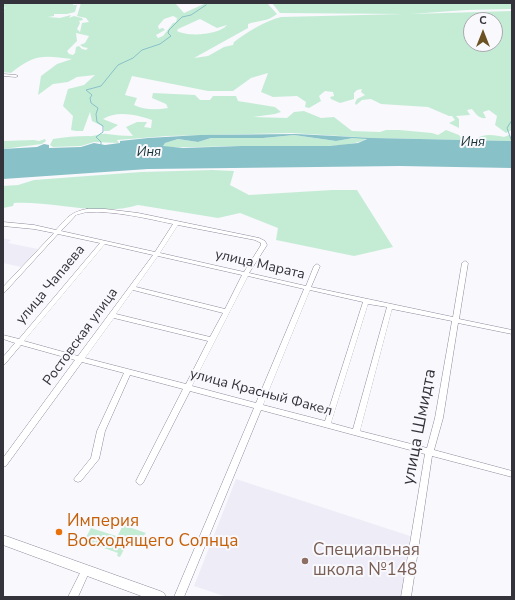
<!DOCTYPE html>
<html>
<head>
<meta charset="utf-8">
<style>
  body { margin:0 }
  #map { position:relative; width:515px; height:600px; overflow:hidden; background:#f9f8fd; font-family:"Nunito Sans",sans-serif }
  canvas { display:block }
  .frame { position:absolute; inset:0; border:4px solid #34323a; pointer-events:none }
  .north { position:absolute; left:463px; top:12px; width:40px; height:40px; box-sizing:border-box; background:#f9f8fd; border:1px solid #aaa9af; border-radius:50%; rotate:0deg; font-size:11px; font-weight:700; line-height:16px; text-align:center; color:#34323a }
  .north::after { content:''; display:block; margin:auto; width:14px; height:18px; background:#6c5123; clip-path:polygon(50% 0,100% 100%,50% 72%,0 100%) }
</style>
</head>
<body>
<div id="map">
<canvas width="515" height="600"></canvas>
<div class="frame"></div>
<div class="north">С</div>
</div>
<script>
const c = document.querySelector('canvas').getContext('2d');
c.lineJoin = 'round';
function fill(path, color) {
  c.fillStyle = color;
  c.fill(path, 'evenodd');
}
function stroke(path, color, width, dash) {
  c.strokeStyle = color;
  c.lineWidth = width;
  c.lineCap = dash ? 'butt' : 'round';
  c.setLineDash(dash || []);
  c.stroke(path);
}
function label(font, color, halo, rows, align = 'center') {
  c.font = font + ' "Nunito Sans",sans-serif';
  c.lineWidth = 4;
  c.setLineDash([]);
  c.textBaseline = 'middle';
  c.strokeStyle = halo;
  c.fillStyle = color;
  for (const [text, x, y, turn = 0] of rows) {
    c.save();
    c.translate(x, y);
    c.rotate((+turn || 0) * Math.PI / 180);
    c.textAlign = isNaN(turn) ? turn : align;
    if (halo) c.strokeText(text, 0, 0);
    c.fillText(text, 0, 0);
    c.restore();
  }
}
fill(new Path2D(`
  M3,238L11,240L8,243L38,249L21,267L3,263Z
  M236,479L410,536L401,597H227L194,586Z`), '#eeecf7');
fill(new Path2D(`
  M3,3H73V5H77L75,12L67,14H54V16L48,17L60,18L71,15L69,18L74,16L82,18L83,20L79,21L80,23L77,29L80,32L82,23L89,22L86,18L77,16L81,3H175L184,13L206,3H267L277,14C267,22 259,20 248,24V28L194,58L208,56L224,47L233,45L234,42C247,32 265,21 281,17L403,14L280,13L272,3L500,4L512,3V9L466,10L411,14L512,11V130L506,133L495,125L497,116L489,110L483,112L486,118C479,119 476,114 472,109L467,110L470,115L456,116L459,119V128L449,123L455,120L452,116H449L428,107L381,104L371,99L362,100L356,105L355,103L357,99L365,95L361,92L362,89L357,90L354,93V99L340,103L331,99L330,97L334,96L333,92L325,91L319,96L321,101L309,108L305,107L306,102L297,96L273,97L261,92L268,73L251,78L233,91H208L132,76L125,95L137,98L134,105C144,110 156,110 168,108L166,104L152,98L153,93L195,95L200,100H210L213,96H236L238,101L275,107L281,112L275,114L253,117L287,118L294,112L304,111L321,118L334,117L352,131L380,132L386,130H399L432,133L438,135L446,130L459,135L462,139L467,137L476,139C483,133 496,135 504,137L509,135L512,137V141L373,138L291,133L167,136L117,140L119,143L94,142L81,146L53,147L50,145L53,139C65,137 76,136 88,136C94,137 101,133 107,134C116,135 124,136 133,136L126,127L137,122H147L144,127L151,128L152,120C137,115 117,110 103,119L118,125L109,131H104V127L92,121L90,112L83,131H76L71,130L73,116L63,106L68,89L84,85L95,75L77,77L68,82L53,84L38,95L41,76L57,64L72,59C43,55 34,54 11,73L3,72V12H5L3,11V9L6,8L3,7ZM173,16L177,18L176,22L173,23L163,36L158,38L156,35L165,30L163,28L159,29L158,26L164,19ZM200,19L217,28L227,25C219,35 188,37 177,31L178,29ZM471,20H495V44H471ZM76,33L89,36L85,43L80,45L83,47L88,48L86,50L82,49L79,46L76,47L75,53L73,55L69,54L67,51L77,41Z
  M294,135L336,141L353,138H367C353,151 265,145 240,146C215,146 189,148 164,147L163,146L165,143L178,139L198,142L211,138H263Z
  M45,139L46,141L42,144L3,149V141L34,140L39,141Z
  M212,170L234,171L230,185L249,195L332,190H357L393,247L354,256L276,240L278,228L240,213L218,218L138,205C102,217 52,201 14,203L13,206L3,208V186L18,185L34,180L141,172Z
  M123,525L146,533L139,541L118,535Z
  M91,528L129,540L120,557L117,556L118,553L84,541Z`), '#c4ecd5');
fill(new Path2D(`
  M296,134L373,138L512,141V168L400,166L148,169L3,179V149L37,147L44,144L49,145V148L81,147L94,143L105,145L120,143V141L148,138L200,135ZM294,135L336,141L353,138L367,139L358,143L329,146H241L183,148L163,146L165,143L178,139L198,142L211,138H263Z`), '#88c1c7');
stroke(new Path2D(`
  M512,120L507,128L512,142
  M101,145V142L96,137L103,132V126L97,122L96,114L98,108L91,103L90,98L92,95L86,90L101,86L118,65L133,58L142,50L160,44L171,36L168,33L169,30L182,17L191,15L206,5`), '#88c1c7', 1);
const street = new Path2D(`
  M3,74L16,75L18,76L16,77L3,76Z
  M87,209H105L138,213L259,238L265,241L267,245L249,273L306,286L314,266L317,264L320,266L311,287L453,317L462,263L465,261L467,262L468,263L459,319L512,330V334L458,323L443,418L434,450L512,471V477L432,456L411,597H401L425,454L261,410L184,597H174L254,408L190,391L143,483L140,485L137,483L136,481L183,389L130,375L105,431L99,459L81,481L78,482L75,481L74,479L91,458L97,431L124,373L82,362L6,466L3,467V458L75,360L21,345L5,364L3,365V357L15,343L3,339V335L19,339L100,243L58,234L5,292L3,293V287L54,233L34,229L3,226V222L34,225L56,230C67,218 70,212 87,209ZM87,212C116,211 145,218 173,224L155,252L61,231L76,215ZM178,225L255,240L261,243V245L244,272L160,253ZM105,244L153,255L78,356L24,341ZM158,256L242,275L225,309L136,287ZM248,276L304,289L256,403L192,386ZM133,290L223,313L210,337L116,314ZM310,290L363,302L325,421L263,405ZM368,304L387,307L353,429L331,423ZM392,309L452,321L435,418L427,448L360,431ZM114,318L208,341L186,384L85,358Z
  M86,566L89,567L90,570L78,597H68L83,567Z`);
const secondary = new Path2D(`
  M3,535L160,591L164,593L166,597H144L3,545Z`);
stroke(street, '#8d899c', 1);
stroke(secondary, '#8d899c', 1);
fill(street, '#fff');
fill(secondary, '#fff');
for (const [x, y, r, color] of [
  [59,532,4,"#e8710a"],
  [305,561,4,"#8d6e63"]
]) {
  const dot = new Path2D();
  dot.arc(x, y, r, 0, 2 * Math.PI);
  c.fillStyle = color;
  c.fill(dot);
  stroke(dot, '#f9f8fd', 1.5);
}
label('italic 13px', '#122f33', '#f9f8fd', [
  ["Иня",473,143],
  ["Иня",149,153]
]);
label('14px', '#34323a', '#f9f8fd', [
  ["улица Марата",260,265,13],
  ["улица Чапаева",51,285,-50],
  ["Ростовская улица",81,337,-54],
  ["улица Красный Факел",261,393,15]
]);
label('17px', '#34323a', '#f9f8fd', [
  ["улица Шмидта",420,427,-79]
]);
label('17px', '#c56008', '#f9f8fd', [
  ["Империя",67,522],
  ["Восходящего Солнца",67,542]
], 'left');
label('17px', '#785e54', '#f9f8fd', [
  ["Специальная",313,551],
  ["школа №148",313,571]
], 'left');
</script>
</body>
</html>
